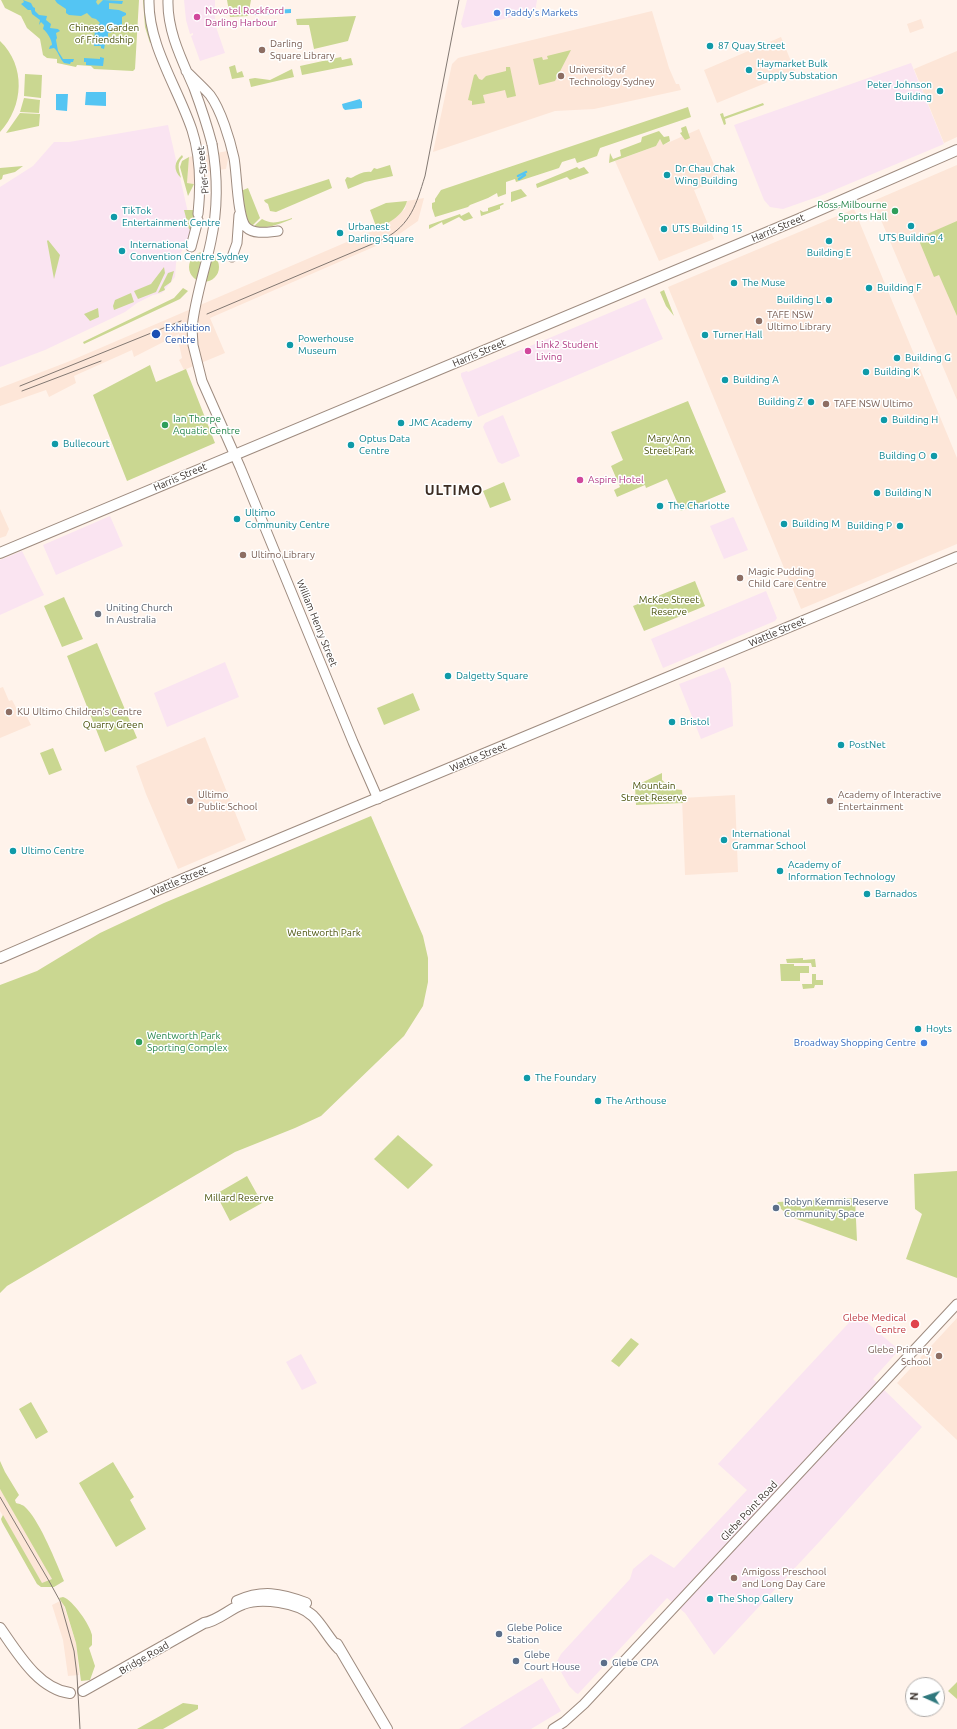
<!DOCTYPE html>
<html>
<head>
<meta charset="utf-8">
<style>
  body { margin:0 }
  #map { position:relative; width:957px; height:1729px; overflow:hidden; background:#fff3eb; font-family:Ubuntu,sans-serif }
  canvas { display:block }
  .north { position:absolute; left:905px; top:1677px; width:40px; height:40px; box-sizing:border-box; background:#fff; border:1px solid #b1adab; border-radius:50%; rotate:273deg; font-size:11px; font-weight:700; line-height:16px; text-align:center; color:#3b332e }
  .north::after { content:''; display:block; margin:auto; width:14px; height:18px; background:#2f787d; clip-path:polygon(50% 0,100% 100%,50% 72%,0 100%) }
</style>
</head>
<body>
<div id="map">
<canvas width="957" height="1729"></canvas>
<div class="north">N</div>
</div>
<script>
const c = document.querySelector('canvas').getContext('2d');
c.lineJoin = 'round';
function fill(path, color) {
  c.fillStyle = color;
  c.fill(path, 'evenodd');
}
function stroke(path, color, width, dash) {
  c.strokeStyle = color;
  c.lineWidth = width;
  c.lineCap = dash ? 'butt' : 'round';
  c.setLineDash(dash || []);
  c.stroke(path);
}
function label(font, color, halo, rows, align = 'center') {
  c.font = font + ' Ubuntu,sans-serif';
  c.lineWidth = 3;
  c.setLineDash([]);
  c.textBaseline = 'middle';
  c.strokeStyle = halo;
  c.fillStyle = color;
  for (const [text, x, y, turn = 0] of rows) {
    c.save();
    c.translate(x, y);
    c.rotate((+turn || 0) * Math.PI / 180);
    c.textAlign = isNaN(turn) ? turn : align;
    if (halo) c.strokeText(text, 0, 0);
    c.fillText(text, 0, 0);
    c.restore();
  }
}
fill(new Path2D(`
  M184,0H215V24L225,53L200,61L191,36L193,35V33L190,34L186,20Z
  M467,0H537L535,12L463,28L461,24Z
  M911,63L944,144L820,196L783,209L770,207L764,200L734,125Z
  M168,125L192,230L176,263L175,277L162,293L153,295L137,303L125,312L45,350L0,367V187L33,166L54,142H69Z
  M645,298L663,339L478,417L461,376V373L467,371L468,372Z
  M503,415L520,456L502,464L498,462L483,427L485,423Z
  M110,516L123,546L56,575L43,545Z
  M733,517L734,518L748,550L724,559L710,526Z
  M22,551L44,595L0,615V560Z
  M766,591L777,618L775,621L663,668L651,639Z
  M225,662L239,697L167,727L154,693Z
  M724,667L731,684L733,726L701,739L679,684Z
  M857,1314L899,1350L873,1379L922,1427L820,1541L714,1655L685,1613L667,1598L578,1694L576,1693L569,1686L556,1663L561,1654L630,1579L633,1569L651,1554L674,1568L747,1490L718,1464Z
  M301,1354L317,1383L302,1390L286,1362Z
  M542,1678L561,1711L531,1729H459Z`), '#fae4f1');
fill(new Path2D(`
  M652,11L669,68L676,84H679L681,90L594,109L555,111L433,152L452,64L458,58Z
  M921,19L924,28L910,33L907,24Z
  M781,37L795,71L717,103L704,70Z
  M957,51V137L944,143L914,69Z
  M699,129L720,179L694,190L714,239L659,261L615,161L656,146L660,139L663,145Z
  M227,151L228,159L226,169L195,173L194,184L187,183L189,157L201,154L202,156Z
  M957,165V400L873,201Z
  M424,198L418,221L392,239L210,318L225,353L184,370L179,360L182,358L179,344V334L134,357L132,350L74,376L76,383L49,397L46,390L0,406V388L70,361L377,229L388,223L405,209L407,201Z
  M854,209L957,458V544L801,609L668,287Z
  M0,509L9,529L6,536L0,538Z
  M3,687L9,701L12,700L19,713L24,711L31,725L0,738V688Z
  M205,737L246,840L178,869L146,794L136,766Z
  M735,795L738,872L685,875L682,798Z
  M957,1318V1440L897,1383Z
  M0,1489L41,1557L52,1579L42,1584L0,1511Z
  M62,1600L76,1643L79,1675L68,1676L63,1640L52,1605Z`), '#fde6d8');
fill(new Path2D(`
  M1,0H139L135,69L133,71L94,69L91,66L77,65L76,67L57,63V59L47,58L43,55L40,39L27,28L21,16L5,8Z
  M143,0H145V18L152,42L150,43L145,27Z
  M227,0H251L248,16L230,17Z
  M356,16L348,41L314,49L309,25H297L296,19Z
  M0,41C26,66 24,106 0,132Z
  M571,50L555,81L539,85L533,59L542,57L543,60L548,59L547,56Z
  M341,57L342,60L351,58L353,65L302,75L300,66Z
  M235,65L237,73L242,71L244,77L232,79L229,67Z
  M506,67H510L516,96L507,98L505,90L483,95L485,103L472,105V101L468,100L474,75L476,74L479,79L482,80L486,76L506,71Z
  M292,69L294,77L251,87L249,79L255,78L270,80Z
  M25,74L42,75L41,98L24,96Z
  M24,98L40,100L39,113L20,112Z
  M763,103L764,105L725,119L726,124L724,125L720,114L723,113L724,117Z
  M688,107L691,117L600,148L597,156L577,163L575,158L562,162L559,168L516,182L515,179L506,182V194L498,197L497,193L488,198L470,205L468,207L435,217L432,208V203L435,202V199L441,190Z
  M20,113L40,114L39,126L6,133Z
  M686,126L690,138L685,140L680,133L682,132L681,128Z
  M659,131L664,137L669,136L670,141L663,145L660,139L656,146L609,163L610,153L613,159L621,156L620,150L641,142L642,137Z
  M182,155L183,157C176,164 179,169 181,178C173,170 174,162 182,155Z
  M189,157L187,183L194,184L188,196L180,167L182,161Z
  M390,165L393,176L365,182L348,189L345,180L347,177L351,178C358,175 363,171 371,172L374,168L377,169Z
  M23,166L15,172L3,175L2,179L0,180V168Z
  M577,167L579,169L584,167L589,173L570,180L567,177L537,188L536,184Z
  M329,179L332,188L276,212L270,211L268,204L265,202L264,200Z
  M248,188L260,218L251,227L247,225L241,191Z
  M521,189L527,196L511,202V192Z
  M407,201C403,216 390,222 377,229L370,210L386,203Z
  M503,203L504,204L500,206V209L481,216L480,210L483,212L488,211V208Z
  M184,210H195L191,230L189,229Z
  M469,212L473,218L464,221L459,217L443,225L442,222L429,229V225L460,214L461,216Z
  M292,218V219C280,224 267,229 253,227L262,219C272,225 280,222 292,218Z
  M957,221V316L939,275L934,277L918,238Z
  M48,240L60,255L54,279L47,241Z
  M189 267a15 15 0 1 1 30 0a15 15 0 1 1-30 0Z
  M164,267L165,273L156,292L138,299L134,291L151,284Z
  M174,271L171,282L164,287L165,290L158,293L168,273Z
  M183,288L188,291L180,299L84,344L83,342L174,298Z
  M664,290L674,316L666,306L660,292Z
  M131,293L134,302L114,310L113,306L115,300Z
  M98,308L99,317L90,321L84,314Z
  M150,365L156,382L186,369L215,443L127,481L93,395Z
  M688,401L726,492L681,511L667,479L646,488L645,485L617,497L614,490L620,487L611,466L623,460L611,432Z
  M504,482L511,500L490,508L483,491Z
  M695,581L705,606L644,631L633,606Z
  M64,597L83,639L62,647L44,606Z
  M97,643L137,738L105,752L67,656Z
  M413,693L420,710L384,725L377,708Z
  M53,748L62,770L49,775L40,753Z
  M662,773V780L672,789L682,790L683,803L636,805L635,786Z
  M371,816L423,936L428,958V982L423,1006L404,1036L321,1116L295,1128L235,1152L7,1286L0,1293V985L37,971L100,933L164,903Z
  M803,958V960L815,959L816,967H812L811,963H787L786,959Z
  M780,964H794V966H809V973H800V981H781Z
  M812,974H816V980H823V985H815L814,988L803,989L802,984H812Z
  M398,1135L433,1165L408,1189L374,1159Z
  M957,1171V1278L906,1259L922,1214L915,1209L914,1174Z
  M247,1176L262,1203L230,1221L216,1194Z
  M855,1198L857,1241L791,1217L776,1205L778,1202Z
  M631,1338L639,1344L619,1367L611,1361Z
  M31,1402L48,1432L36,1439L19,1409Z
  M0,1461L5,1472L19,1495L15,1500L16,1503C20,1504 24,1505 27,1509C41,1524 56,1562 64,1581L54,1587H41L37,1584L2,1522L1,1519L3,1515L42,1583L52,1579L0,1489Z
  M113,1462L134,1497L130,1500L146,1529L116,1547L79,1483Z
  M63,1597C73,1600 90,1625 92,1635C92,1638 92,1642 92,1645L89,1648L95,1666L90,1680L81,1681L76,1643L65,1607L59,1598Z
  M957,1682V1699L948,1691Z
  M183,1703L198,1705V1709L163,1729H137Z`), '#cad791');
fill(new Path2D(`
  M23,0L31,3L33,7L35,8V11L39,15L47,16L46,20L51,24L50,28L58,29L60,31L56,33L57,38L56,40L58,51L63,59H74L73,62H71L70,64L64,63C60,59 58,51 54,48L49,49L50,46L52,45C52,40 47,32 43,29L44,25L41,22L39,25L40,20L32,14L31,10H28L21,4L24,2Z
  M55,0H97L96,2L98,5L103,0L123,1L122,4L109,3V9L119,10L126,13V15L122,17V26H116L115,29H111V33H108V39H110V43L105,44L104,49L101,48V46H94L95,28L100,23L96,19L92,18L87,13L81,16L69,15L66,13V9L57,3Z
  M291,9V13L255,15L254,11Z
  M100,57L104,58L103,66L86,65V62H84V58L100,59Z
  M86,92H106V106L85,105Z
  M56,94H68L67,111L56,110Z
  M360,99L362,102V108L345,110L343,108L342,104Z`), '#54c5f3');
stroke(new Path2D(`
  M518,176L526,172
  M519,179L525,175`), '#54c5f3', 2.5);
const secondary = new Path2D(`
  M149,0C148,45 178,88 192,130C201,158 201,185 198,214
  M168,0C167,31 182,60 194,88C201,107 207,125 212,144
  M186,71C194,79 203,87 210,95C221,110 230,140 234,158C237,173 237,217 246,227C254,235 268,232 278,231
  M191,247L198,220
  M232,257L237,243L239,215
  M192,328L193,345L202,381L240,467L353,742L378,799
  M553,1729L564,1722L584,1704L957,1304`);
const primary = new Path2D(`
  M0,553L799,219L957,150
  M0,958L183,879L957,557
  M237,1601C262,1590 280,1593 306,1603
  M0,1628C17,1652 38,1689 70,1693
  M337,1644L387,1729
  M83,1691L204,1623C218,1621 229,1609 243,1604C261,1597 298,1602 313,1616C323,1626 329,1639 339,1649`);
stroke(secondary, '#9e8b7f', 11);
stroke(primary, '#9e8b7f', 12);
stroke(secondary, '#fff', 9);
stroke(primary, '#fff', 10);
stroke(new Path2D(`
  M207,314L384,239C411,224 416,205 425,176L459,0
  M20,386L181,321
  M22,391L101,361
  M0,1497L49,1581L60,1601L74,1651L77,1675L80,1729`), '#827872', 1);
const secondaryBridge = new Path2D(`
  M192,328C195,298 205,270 211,241C218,208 218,177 212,144`);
stroke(secondaryBridge, '#9e8b7f', 11, []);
stroke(secondaryBridge, '#fff', 9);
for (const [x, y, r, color] of [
  [497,13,4,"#3f7fe0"],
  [197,17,4,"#d1479c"],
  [710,46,4,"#0f9aa8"],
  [262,50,4,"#8d6e63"],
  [749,70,4,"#0f9aa8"],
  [561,76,4,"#8d6e63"],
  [940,91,4,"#0f9aa8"],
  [667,175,4,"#0f9aa8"],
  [895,211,4,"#2e9e5b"],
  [114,217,4,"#0f9aa8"],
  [911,226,4,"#0f9aa8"],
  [664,229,4,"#0f9aa8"],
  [340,233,4,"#0f9aa8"],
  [829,241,4,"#0f9aa8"],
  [122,251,4,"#0f9aa8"],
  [734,283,4,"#0f9aa8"],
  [869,288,4,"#0f9aa8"],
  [829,300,4,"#0f9aa8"],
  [759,321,4,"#8d6e63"],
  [156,334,5,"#1a4fb4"],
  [705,335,4,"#0f9aa8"],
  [290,345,4,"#0f9aa8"],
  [528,351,4,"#d1479c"],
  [897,358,4,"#0f9aa8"],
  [866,372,4,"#0f9aa8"],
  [725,380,4,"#0f9aa8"],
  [811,402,4,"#0f9aa8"],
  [826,404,4,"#8d6e63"],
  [884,420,4,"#0f9aa8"],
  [401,423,4,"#0f9aa8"],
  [165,425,4,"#2e9e5b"],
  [55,444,4,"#0f9aa8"],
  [351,445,4,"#0f9aa8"],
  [934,456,4,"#0f9aa8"],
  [580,480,4,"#d1479c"],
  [877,493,4,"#0f9aa8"],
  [660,506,4,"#0f9aa8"],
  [237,519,4,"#0f9aa8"],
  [784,524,4,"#0f9aa8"],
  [900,526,4,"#0f9aa8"],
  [243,555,4,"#8d6e63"],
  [740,578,4,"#8d6e63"],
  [98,614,4,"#6b7280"],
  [448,676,4,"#0f9aa8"],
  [9,712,4,"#8d6e63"],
  [672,722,4,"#0f9aa8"],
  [841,745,4,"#0f9aa8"],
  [190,801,4,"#8d6e63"],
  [830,801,4,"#8d6e63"],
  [724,840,4,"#0f9aa8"],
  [13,851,4,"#0f9aa8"],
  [780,871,4,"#0f9aa8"],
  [867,894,4,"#0f9aa8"],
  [918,1029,4,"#0f9aa8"],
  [139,1042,4,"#2e9e5b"],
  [924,1043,4,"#3f7fe0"],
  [527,1078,4,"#0f9aa8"],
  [598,1101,4,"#0f9aa8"],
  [776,1208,4,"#5c6f8a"],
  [915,1324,5,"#e0444e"],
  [939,1356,4,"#8d6e63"],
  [734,1578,4,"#8d6e63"],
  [710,1599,4,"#0f9aa8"],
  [499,1634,4,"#5c6f8a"],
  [516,1661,4,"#5c6f8a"],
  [604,1663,4,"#5c6f8a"]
]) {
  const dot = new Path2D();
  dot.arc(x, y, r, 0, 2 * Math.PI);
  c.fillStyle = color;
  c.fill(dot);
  stroke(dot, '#fff', 1.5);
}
label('10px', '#b23c85', '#fff', [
  ["Novotel Rockford",205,11],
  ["Darling Harbour",205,23],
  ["Link2 Student",536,345],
  ["Living",536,357],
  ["Aspire Hotel",588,480]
], 'left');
label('10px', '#366cbe', '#fff', [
  ["Paddy's Markets",505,13],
  ["Broadway Shopping Centre",916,1043,"right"]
], 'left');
label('10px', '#4a530c', '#fff', [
  ["Chinese Garden",104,28],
  ["of Friendship",104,40],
  ["Mary Ann",669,439],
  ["Street Park",669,451],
  ["McKee Street",669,600],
  ["Reserve",669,612],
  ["Quarry Green",113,725],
  ["Mountain",654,786],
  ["Street Reserve",654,798],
  ["Wentworth Park",324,933],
  ["Millard Reserve",239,1198]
]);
label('10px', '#785e54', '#fff', [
  ["Darling",270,44],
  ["Square Library",270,56],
  ["University of",569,70],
  ["Technology Sydney",569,82],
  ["TAFE NSW",767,315],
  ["Ultimo Library",767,327],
  ["TAFE NSW Ultimo",834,404],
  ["Ultimo Library",251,555],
  ["Magic Pudding",748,572],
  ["Child Care Centre",748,584],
  ["KU Ultimo Children's Centre",17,712],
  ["Ultimo",198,795],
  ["Public School",198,807],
  ["Academy of Interactive",838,795],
  ["Entertainment",838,807],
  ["Glebe Primary",931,1350,"right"],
  ["School",931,1362,"right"],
  ["Amigoss Preschool",742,1572],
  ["and Long Day Care",742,1584]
], 'left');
label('10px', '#0d838f', '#fff', [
  ["87 Quay Street",718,46],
  ["Haymarket Bulk",757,64],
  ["Supply Substation",757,76],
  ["Peter Johnson",932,85,"right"],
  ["Building",932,97,"right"],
  ["Dr Chau Chak",675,169],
  ["Wing Building",675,181],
  ["TikTok",122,211],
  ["Entertainment Centre",122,223],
  ["Urbanest",348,227],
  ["Darling Square",348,239],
  ["UTS Building 15",672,229],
  ["UTS Building 4",911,238,"center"],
  ["International",130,245],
  ["Convention Centre Sydney",130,257],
  ["Building E",829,253,"center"],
  ["The Muse",742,283],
  ["Building F",877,288],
  ["Building L",821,300,"right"],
  ["Turner Hall",713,335],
  ["Powerhouse",298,339],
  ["Museum",298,351],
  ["Building G",905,358],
  ["Building K",874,372],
  ["Building A",733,380],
  ["Building Z",803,402,"right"],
  ["Building H",892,420],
  ["JMC Academy",409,423],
  ["Optus Data",359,439],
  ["Centre",359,451],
  ["Bullecourt",63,444],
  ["Building O",926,456,"right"],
  ["Building N",885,493],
  ["The Charlotte",668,506],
  ["Ultimo",245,513],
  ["Community Centre",245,525],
  ["Building M",792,524],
  ["Building P",892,526,"right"],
  ["Dalgetty Square",456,676],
  ["Bristol",680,722],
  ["PostNet",849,745],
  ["International",732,834],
  ["Grammar School",732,846],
  ["Ultimo Centre",21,851],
  ["Academy of",788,865],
  ["Information Technology",788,877],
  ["Barnados",875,894],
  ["Hoyts",926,1029],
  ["The Foundary",535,1078],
  ["The Arthouse",606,1101],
  ["The Shop Gallery",718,1599]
], 'left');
label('10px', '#3b332e', '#fff', [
  ["Pier Street",203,170,-96],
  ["Harris Street",778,228,-23],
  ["Harris Street",479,353,-23],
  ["Harris Street",180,477,-23],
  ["William Henry Street",317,623,68],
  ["Wattle Street",777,632,-23],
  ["Wattle Street",478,757,-23],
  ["Wattle Street",179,881,-23],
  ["Glebe Point Road",749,1511,-47],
  ["Bridge Road",144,1658,-30]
]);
label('10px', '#27864d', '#fff', [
  ["Ross-Milbourne",887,205,"right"],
  ["Sports Hall",887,217,"right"],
  ["Ian Thorpe",173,419],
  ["Aquatic Centre",173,431],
  ["Wentworth Park",147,1036],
  ["Sporting Complex",147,1048]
], 'left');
label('10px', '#164399', '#fff', [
  ["Exhibition",165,328],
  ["Centre",165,340]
], 'left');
label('10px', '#5b616d', '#fff', [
  ["Uniting Church",106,608],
  ["In Australia",106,620]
], 'left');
label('10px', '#4e5e75', '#fff', [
  ["Robyn Kemmis Reserve",784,1202],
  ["Community Space",784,1214],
  ["Glebe Police",507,1628],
  ["Station",507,1640],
  ["Glebe",524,1655],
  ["Court House",524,1667],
  ["Glebe CPA",612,1663]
], 'left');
label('10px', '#be3a42', '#fff', [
  ["Glebe Medical",906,1318],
  ["Centre",906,1330]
], 'right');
c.letterSpacing = '1px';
label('bold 14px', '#3d2d23', '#fff', [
  ["ULTIMO",454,490]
]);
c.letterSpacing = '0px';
</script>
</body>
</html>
